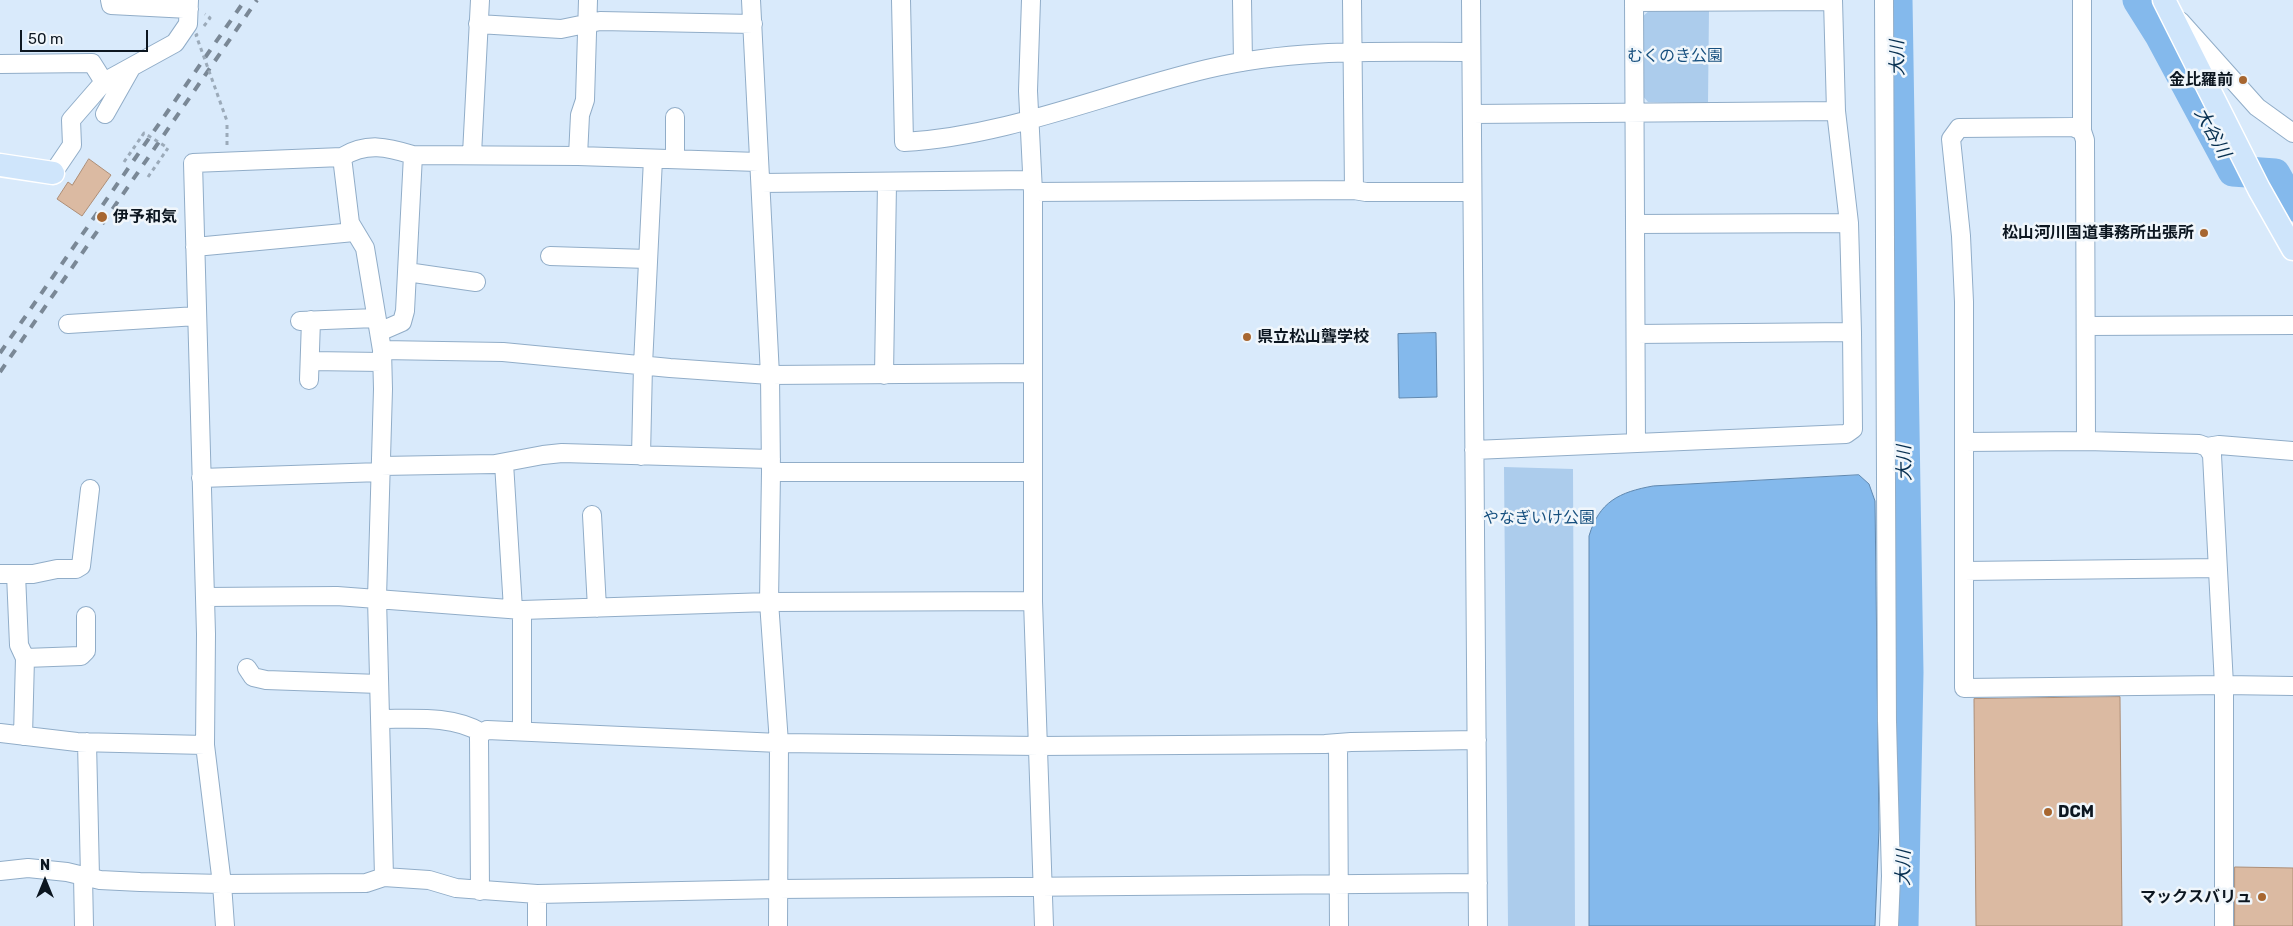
<!DOCTYPE html>
<html>
<head>
<meta charset="utf-8">
<style>
  body { margin:0 }
  #map { position:relative; width:2293px; height:926px; overflow:hidden; background:#d9eafb; font-family:Rubik,sans-serif }
  canvas { display:block }
  .north { position:absolute; left:20px; top:856px; width:50px; height:50px; -webkit-text-stroke:4px #f0f6fb; paint-order:stroke; rotate:0deg; font-size:14px; font-weight:700; line-height:20px; text-align:center; color:#0c1620 }
  .north::after { content:''; display:block; margin:auto; width:18px; height:22px; background:#0c1620; clip-path:polygon(50% 0,100% 100%,50% 72%,0 100%) }
  .scale { position:absolute; left:20px; top:30px; width:128px; height:22px; box-sizing:border-box; border:2px solid #0c1620; border-top:0; padding-left:6px; font-size:15px; line-height:18px; white-space:nowrap; color:#0c1620; -webkit-text-stroke:4px #f0f6fb; paint-order:stroke }
</style>
</head>
<body>
<div id="map">
<canvas width="2293" height="926"></canvas>
<div class="north">N</div>
<div class="scale">50 m</div>
</div>
<script>
const c = document.querySelector('canvas').getContext('2d');
c.lineJoin = 'round';
function fill(path, color) {
  c.fillStyle = color;
  c.fill(path, 'evenodd');
}
function stroke(path, color, width, dash) {
  c.strokeStyle = color;
  c.lineWidth = width;
  c.lineCap = dash ? 'butt' : 'round';
  c.setLineDash(dash || []);
  c.stroke(path);
}
function label(font, color, halo, rows, align = 'center') {
  c.font = font + ' Rubik,"Noto Sans JP",sans-serif';
  c.lineWidth = 5;
  c.setLineDash([]);
  c.textBaseline = 'middle';
  c.strokeStyle = halo;
  c.fillStyle = color;
  for (const [text, x, y, turn = 0] of rows) {
    c.save();
    c.translate(x, y);
    c.rotate((+turn || 0) * Math.PI / 180);
    c.textAlign = isNaN(turn) ? turn : align;
    if (halo) c.strokeText(text, 0, 0);
    c.fillText(text, 0, 0);
    c.restore();
  }
}
fill(new Path2D(`
  M1651,9H1709L1708,103L1648,102L1642,95L1641,18Z
  M1504,467L1573,469L1575,926H1508Z`), '#acccec');
const water = new Path2D(`
  M1436,333L1437,397L1399,398L1398,334Z
  M1859,475L1869,484L1875,501L1879,829L1875,926H1589V536C1599,502 1619,492 1653,486Z`);
fill(water, '#84b9ec');
stroke(water, '#6088af', 1);
stroke(new Path2D(`
  M1897,0L1908,672L1903,926
  M2138,0L2160,35L2233,171L2275,174L2293,206`), '#84b9ec', 31);
const building = new Path2D(`
  M89,159L111,175L82,216L57,199L68,182L72,185Z
  M2120,697L2122,926H1976L1974,699Z
  M2235,867L2293,868V926H2235Z`);
fill(building, '#dbbaa2');
stroke(building, '#ad8e77', 1);
const minor = new Path2D(`
  M110,0L111,5L189,9
  M751,0L770,375L771,472L769,602L779,743L778,926
  M901,0L904,142C1008,136 1106,93 1207,69C1294,48 1383,52 1471,52
  M1031,0L1028,91L1033,192V601L1044,926
  M1242,0L1243,62
  M1352,0L1354,190
  M1471,0L1478,926
  M1634,0L1636,443
  M1884,0L1887,721L1891,876L1889,926
  M2082,0V131
  M1634,2L1833,1
  M2180,21L2257,107L2293,133
  M478,24L561,29L600,21L753,24
  M0,64L92,63L104,82
  M105,114L131,68
  M1472,114L1836,111
  M472,154L480,0
  M578,156L580,115L585,100L588,0
  M342,157L350,223L365,248L382,350L383,389L377,598L384,877
  M675,159V117
  M53,173L72,145L71,120L104,82L175,43L188,24L189,0
  M761,183L1032,180
  M1033,192L1354,190L1366,192H1472
  M1635,224L1849,223
  M195,247L354,232
  M550,256L648,259
  M407,272L476,282
  M300,321L376,318
  M68,324L197,316
  M2086,326L2293,325
  M379,332L402,322L405,311L413,155
  M1636,334L1852,332
  M382,350L503,352L670,368L770,375L1033,373
  M310,361L382,362
  M884,375L887,183
  M309,380L311,320
  M2086,441L2085,140L2082,131L2073,127L1959,128L1951,139L1961,236L1964,302V688L2224,685L2293,686
  M1964,442L2086,441L2199,444L2207,447L2212,455L2224,685V926
  M2207,447L2219,445L2293,451
  M1474,450L1846,434L1853,429L1852,332L1849,223L1836,111L1833,0
  M641,456L643,365L653,159
  M504,463L513,609
  M381,466L495,464L543,455L562,453L771,459
  M771,472H1033
  M201,478L381,472
  M592,515L597,608
  M1964,571L2218,568
  M0,574H33L57,569H76L81,566L90,489
  M16,574L19,645L25,658L23,736
  M205,597L337,596L522,610L769,602L1033,601
  M522,610V730
  M25,658L81,656L86,651V616
  M247,668L253,677L266,680L379,684
  M380,719C413,719 453,715 482,733
  M0,733L77,742L205,745
  M87,742L90,877
  M1338,743L1339,926
  M0,871L28,868L67,872L100,880L140,882L222,884L366,883L384,877L429,880L456,888L537,894L778,889L1478,883
  M83,876L84,926
  M480,891L479,737L482,733L487,730L779,743L1039,746L1325,744L1351,742L1477,740
  M225,926L222,884L205,745L206,634L193,163L342,157C367,142 387,147 413,155L578,156L758,162
  M537,926V894`);
const major = new Path2D(`
  M2164,0L2259,189L2293,249
  M0,165L53,173`);
stroke(minor, '#91adc8', 20);
stroke(major, '#fff', 25);
stroke(new Path2D(`
  M204,26L210,18L205,14
  M227,145V121
  M124,162L142,136
  M148,177L166,151`), '#9baab9', 3, [4, 4]);
stroke(minor, '#fff', 18);
stroke(major, '#cfe5fb', 22);
stroke(new Path2D(`
  M0,353L245,0
  M0,372L257,0`), '#7a8896', 4, [9, 9]);
stroke(new Path2D(`
  M198,34L196,35L227,121
  M142,136L144,133L168,148L166,151`), '#9baab9', 3, [4, 4]);
for (const [x, y, r, color] of [
  [2243,80,5,"#a76630"],
  [102,217,6,"#a76630"],
  [2204,233,5,"#a76630"],
  [1247,337,5,"#a76630"],
  [2048,812,5,"#a76630"],
  [2262,897,5,"#a76630"]
]) {
  const dot = new Path2D();
  dot.arc(x, y, r, 0, 2 * Math.PI);
  c.fillStyle = color;
  c.fill(dot);
  stroke(dot, '#f0f6fb', 2);
}
label('16px', '#17507f', '#f0f6fb', [
  ["むくのき公園",1675,56],
  ["やなぎいけ公園",1539,518]
]);
label('bold 16px', '#0c1620', '#f0f6fb', [
  ["金比羅前",2233,80],
  ["伊予和気",113,217,"left"],
  ["松山河川国道事務所出張所",2194,233],
  ["県立松山聾学校",1257,337,"left"],
  ["DCM",2058,812,"left"],
  ["マックスバリュ",2252,897]
], 'right');
label('italic 18px', '#062f50', '#f0f6fb', [
  ["大川",1898,58,-91],
  ["大谷川",2212,133,61],
  ["大川",1905,463,-91],
  ["大川",1904,868,-89]
]);
</script>
</body>
</html>
